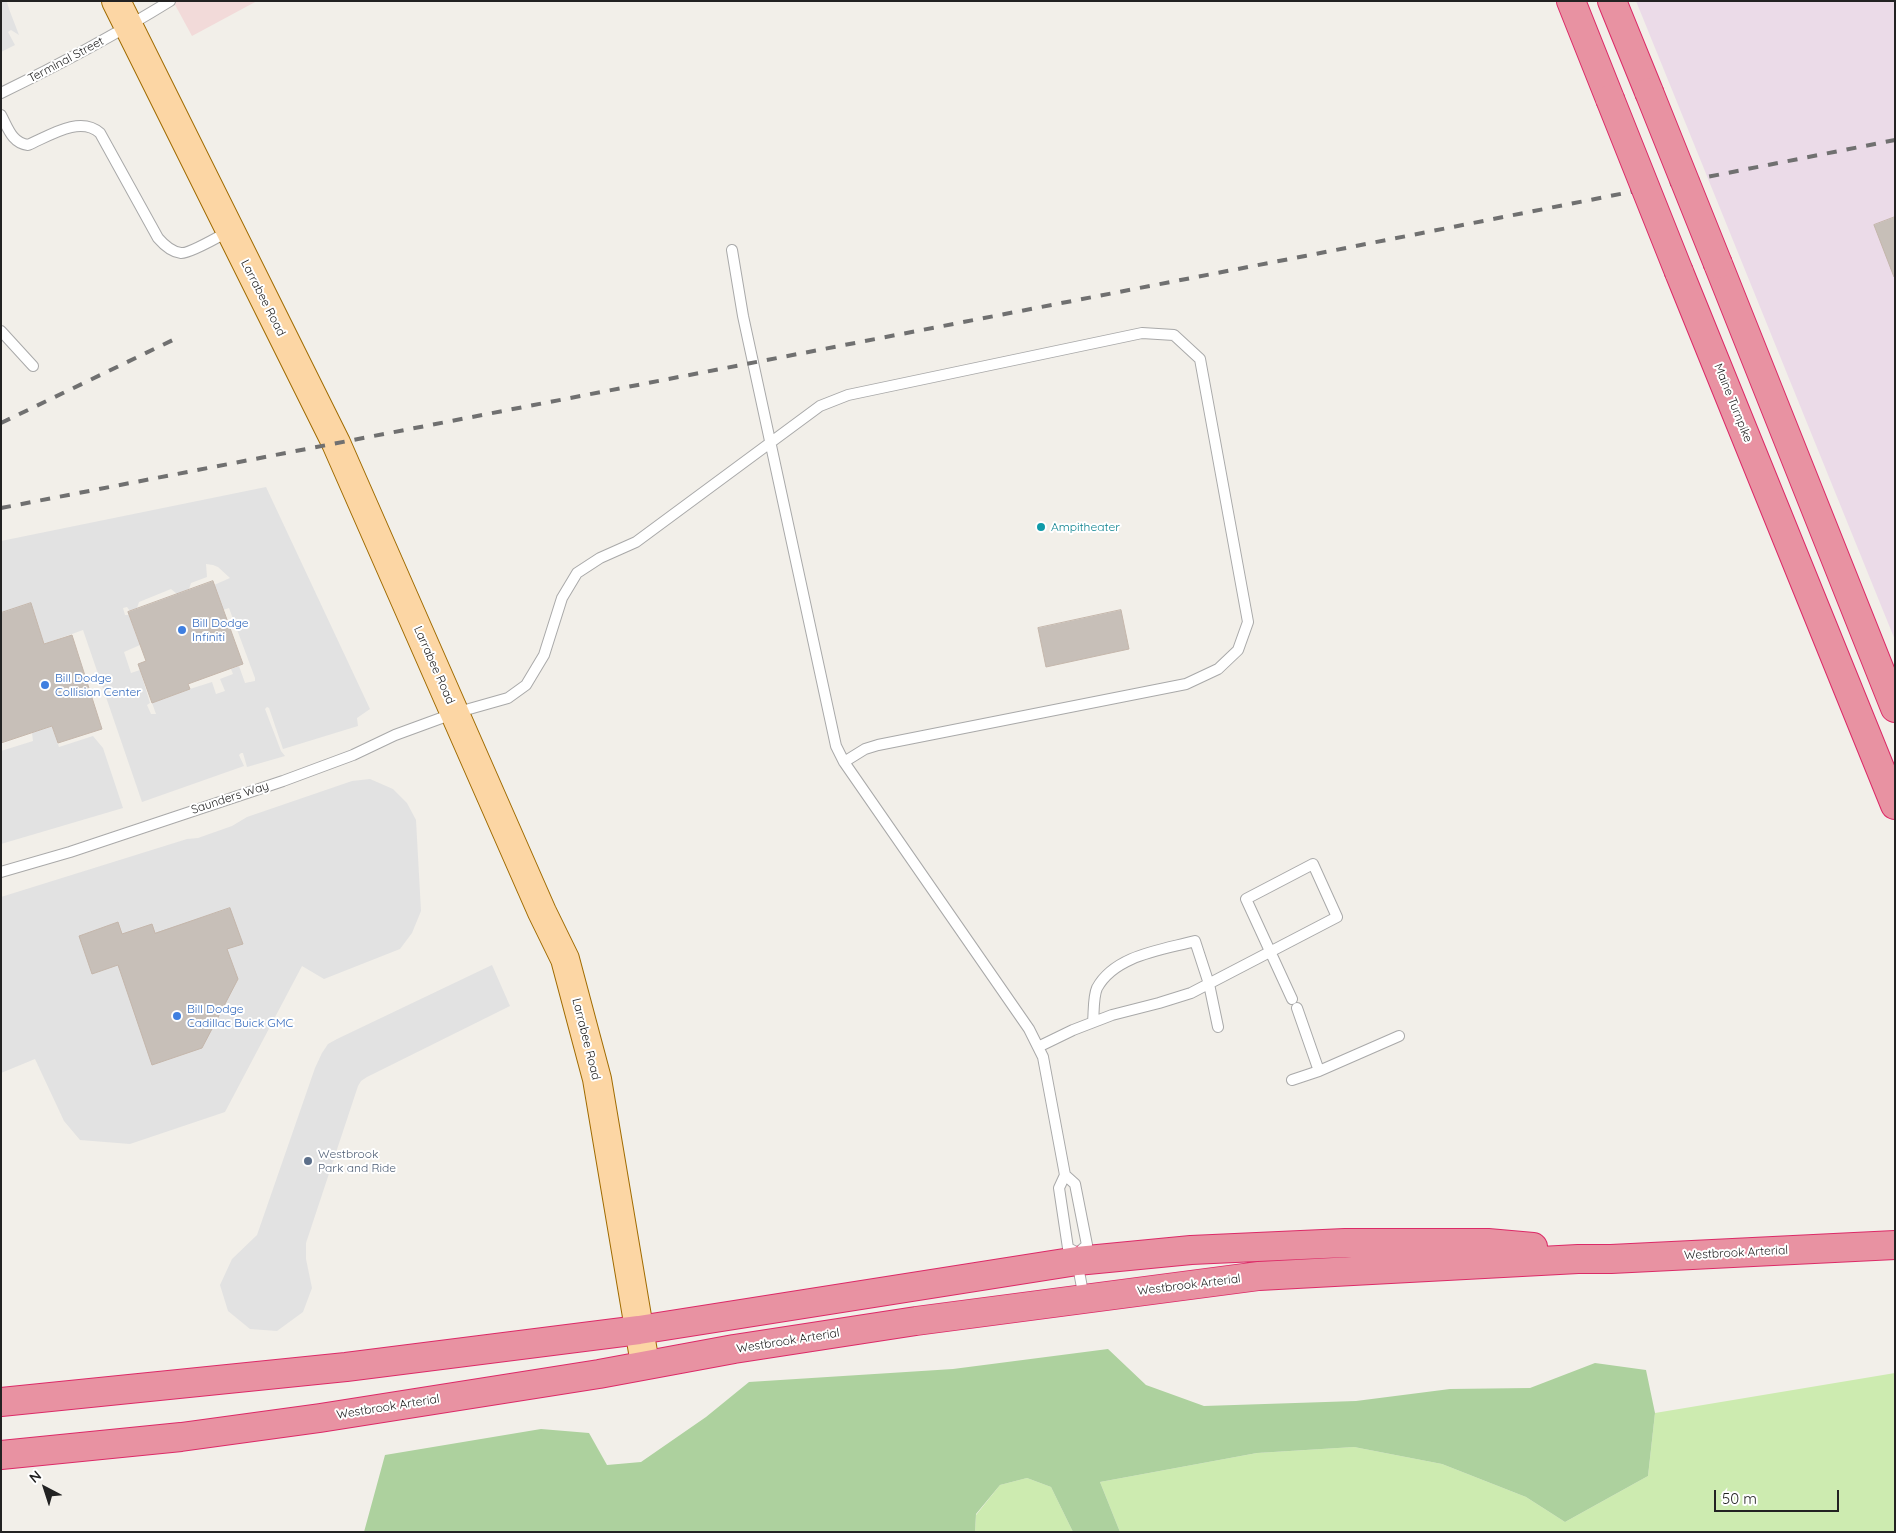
<!DOCTYPE html>
<html>
<head>
<meta charset="utf-8">
<style>
  body { margin:0 }
  #map { position:relative; width:1896px; height:1533px; overflow:hidden; background:#f2efe9; font-family:Quicksand,sans-serif }
  canvas { display:block }
  .frame { position:absolute; inset:0; border:2px solid #222; pointer-events:none }
  .north { position:absolute; left:20px; top:1463px; width:50px; height:50px; -webkit-text-stroke:4px #fff; paint-order:stroke; rotate:320deg; font-size:14px; font-weight:700; line-height:20px; text-align:center; color:#222 }
  .north::after { content:''; display:block; margin:auto; width:18px; height:22px; background:#222; clip-path:polygon(50% 0,100% 100%,50% 72%,0 100%) }
  .scale { position:absolute; left:1714px; top:1490px; width:125px; height:22px; box-sizing:border-box; border:2px solid #222; border-top:0; padding-left:6px; font-size:15px; line-height:18px; white-space:nowrap; color:#222; -webkit-text-stroke:4px #fff; paint-order:stroke }
</style>
</head>
<body>
<div id="map">
<canvas width="1896" height="1533"></canvas>
<div class="frame"></div>
<div class="north">N</div>
<div class="scale">50 m</div>
</div>
<script>
const c = document.querySelector('canvas').getContext('2d');
c.lineJoin = 'round';
function fill(path, color) {
  c.fillStyle = color;
  c.fill(path, 'evenodd');
}
function stroke(path, color, width, dash) {
  c.strokeStyle = color;
  c.lineWidth = width;
  c.lineCap = dash ? 'butt' : 'round';
  c.setLineDash(dash || []);
  c.stroke(path);
}
function label(font, color, halo, rows, align = 'center') {
  c.font = font + ' Quicksand,sans-serif';
  c.lineWidth = 4;
  c.setLineDash([]);
  c.textBaseline = 'middle';
  c.strokeStyle = halo;
  c.fillStyle = color;
  for (const [text, x, y, turn = 0] of rows) {
    c.save();
    c.translate(x, y);
    c.rotate((+turn || 0) * Math.PI / 180);
    c.textAlign = isNaN(turn) ? turn : align;
    if (halo) c.strokeText(text, 0, 0);
    c.fillText(text, 0, 0);
    c.restore();
  }
}
fill(new Path2D(`
  M173,1H257L192,36Z`), '#f2dad9');
fill(new Path2D(`
  M1636,1H1895V640Z`), '#ebdbe8');
fill(new Path2D(`
  M1895,1373V1532H1120L1100,1482L1257,1453L1354,1447L1442,1464L1526,1497L1565,1522L1648,1476L1655,1413Z
  M1027,1478L1051,1487L1073,1532H975L976,1515L1000,1485Z`), '#cdebb0');
fill(new Path2D(`
  M1108,1349L1146,1385L1204,1406L1356,1401L1450,1389L1530,1388L1595,1363L1646,1370L1655,1413L1648,1476L1565,1522L1526,1497L1442,1464L1354,1447L1257,1453L1100,1482L1120,1532H1073L1051,1487L1027,1478L1000,1485L976,1514L975,1532H364L385,1455L541,1429L589,1433L607,1465L641,1462L706,1417L749,1382L953,1369Z`), '#add19e');
fill(new Path2D(`
  M1,1H9L7,2L9,9L19,35L11,30L8,32L15,45L1,52Z
  M266,487L370,709L357,718L358,726L283,749L269,708L267,707L265,709L281,751L285,756L247,767L243,753H241L239,755L244,766L142,802L83,630L44,644L31,604L1,613V541ZM206,564L213,565L218,567L230,578L214,585L223,610L229,608L255,678V681L245,683L239,666L231,669L233,674L220,679L225,691L216,694L212,682L190,689L152,703L156,714H151L147,705L150,703L140,670L131,673L124,652L140,645L129,615H125L123,608L127,607L130,611L137,608L139,602L171,589L177,594L189,589L191,583L207,577Z
  M52,726L59,747L93,736L103,748L123,808L1,844V751L33,741L32,733Z
  M370,779L393,789L407,803L416,820L421,911L412,933L400,949L324,979L302,966L225,1112L130,1144L80,1140L64,1121L35,1059L1,1073V897L187,839L198,838L232,826L247,817L352,781Z
  M492,965L510,1006L367,1077L361,1081L358,1086L306,1243V1259L312,1288L303,1312L277,1331L250,1329L228,1311L220,1285L232,1259L257,1235L315,1068L322,1053L328,1044L337,1039Z`), '#e2e2e2');
const building = new Path2D(`
  M1895,217V277H1894L1874,225Z
  M213,581L243,664L188,684L190,689L152,703L138,664L146,661L128,612Z
  M31,603L44,644L72,635L102,729L58,743L52,726L1,743V613Z
  M1121,610L1129,649L1046,667L1038,628Z
  M230,908L243,944L227,949L238,979L202,1048L152,1065L118,965L92,974L79,936L118,922L122,934L152,924L155,933Z`);
fill(building, '#c7bfb8');
stroke(building, '#c4b6ab', 1);
const lane = new Path2D(`
  M1,93C59,65 115,35 170,1
  M1,115C8,128 12,143 28,145C49,136 80,115 100,133L158,238C164,245 171,252 181,253C189,254 220,236 229,231
  M732,250L743,316L836,746L844,762L1029,1029L1043,1057L1065,1175L1059,1188L1068,1248L1078,1253
  M1,331L33,366
  M1,872L70,852L283,781L353,755L395,735L455,713L508,698L526,685L544,655L562,598L577,573L600,558L636,542L820,406L848,395L1142,333L1174,335L1200,359L1248,622L1238,650L1218,669L1186,684L878,745L865,749L844,762
  M1297,1008L1319,1071L1399,1036
  M1093,1022C1094,1013 1093,997 1097,988C1115,955 1162,950 1195,941L1209,984L1218,1027
  M1038,1047L1073,1030L1112,1015L1159,1003L1191,993L1337,917L1313,864L1246,899L1292,999
  M1292,1080L1319,1071
  M1065,1175L1075,1184L1087,1245L1078,1253L1077,1261L1084,1298`);
const primary = new Path2D(`
  M116,1L336,443L542,912L565,959L597,1079L645,1364`);
const highway = new Path2D(`
  M1571,1L1610,99
  M1612,1L1649,92
  M1718,264L1895,708
  M1679,272L1895,805
  M1,1402L346,1367L639,1330L1077,1261L1191,1250L1345,1243H1488L1533,1247
  M1,1455L181,1437L320,1418L599,1374L734,1349L916,1321L1259,1276L1578,1259H1611L1895,1245`);
stroke(lane, '#a9a9a9', 12);
stroke(primary, '#a06b00', 30);
stroke(highway, '#dc2a67', 30);
stroke(lane, '#fff', 10);
stroke(primary, '#fcd6a4', 28);
stroke(highway, '#e892a2', 28);
stroke(new Path2D(`
  M1,423L177,338
  M1,508L1305,256L1895,140`), '#707070', 4, [10, 10]);
const highwayBridge = new Path2D(`
  M1649,92L1718,264
  M1610,99L1679,272`);
stroke(highwayBridge, '#dc2a67', 30, []);
stroke(highwayBridge, '#e892a2', 28);
for (const [x, y, r, color] of [
  [1041,527,5,"#0f9aa8"],
  [182,630,5,"#3f7fe0"],
  [45,685,5,"#3f7fe0"],
  [177,1016,5,"#3f7fe0"],
  [308,1161,5,"#5c6f8a"]
]) {
  const dot = new Path2D();
  dot.arc(x, y, r, 0, 2 * Math.PI);
  c.fillStyle = color;
  c.fill(dot);
  stroke(dot, '#fff', 2);
}
label('12px', '#222', '#fff', [
  ["Terminal Street",66,60,-28],
  ["Larrabee Road",263,298,63],
  ["Maine Turnpike",1733,403,68],
  ["Larrabee Road",434,665,66],
  ["Saunders Way",230,798,-18],
  ["Larrabee Road",586,1039,76],
  ["Westbrook Arterial",1736,1253,-3],
  ["Westbrook Arterial",1189,1285,-7],
  ["Westbrook Arterial",788,1341,-9],
  ["Westbrook Arterial",388,1407,-9]
]);
label('12px', '#0d838f', '#fff', [
  ["Ampitheater",1051,527]
], 'left');
label('12px', '#366cbe', '#fff', [
  ["Bill Dodge",192,623],
  ["Infiniti",192,637],
  ["Bill Dodge",55,678],
  ["Collision Center",55,692],
  ["Bill Dodge",187,1009],
  ["Cadillac Buick GMC",187,1023]
], 'left');
label('12px', '#4e5e75', '#fff', [
  ["Westbrook",318,1154],
  ["Park and Ride",318,1168]
], 'left');
</script>
</body>
</html>
